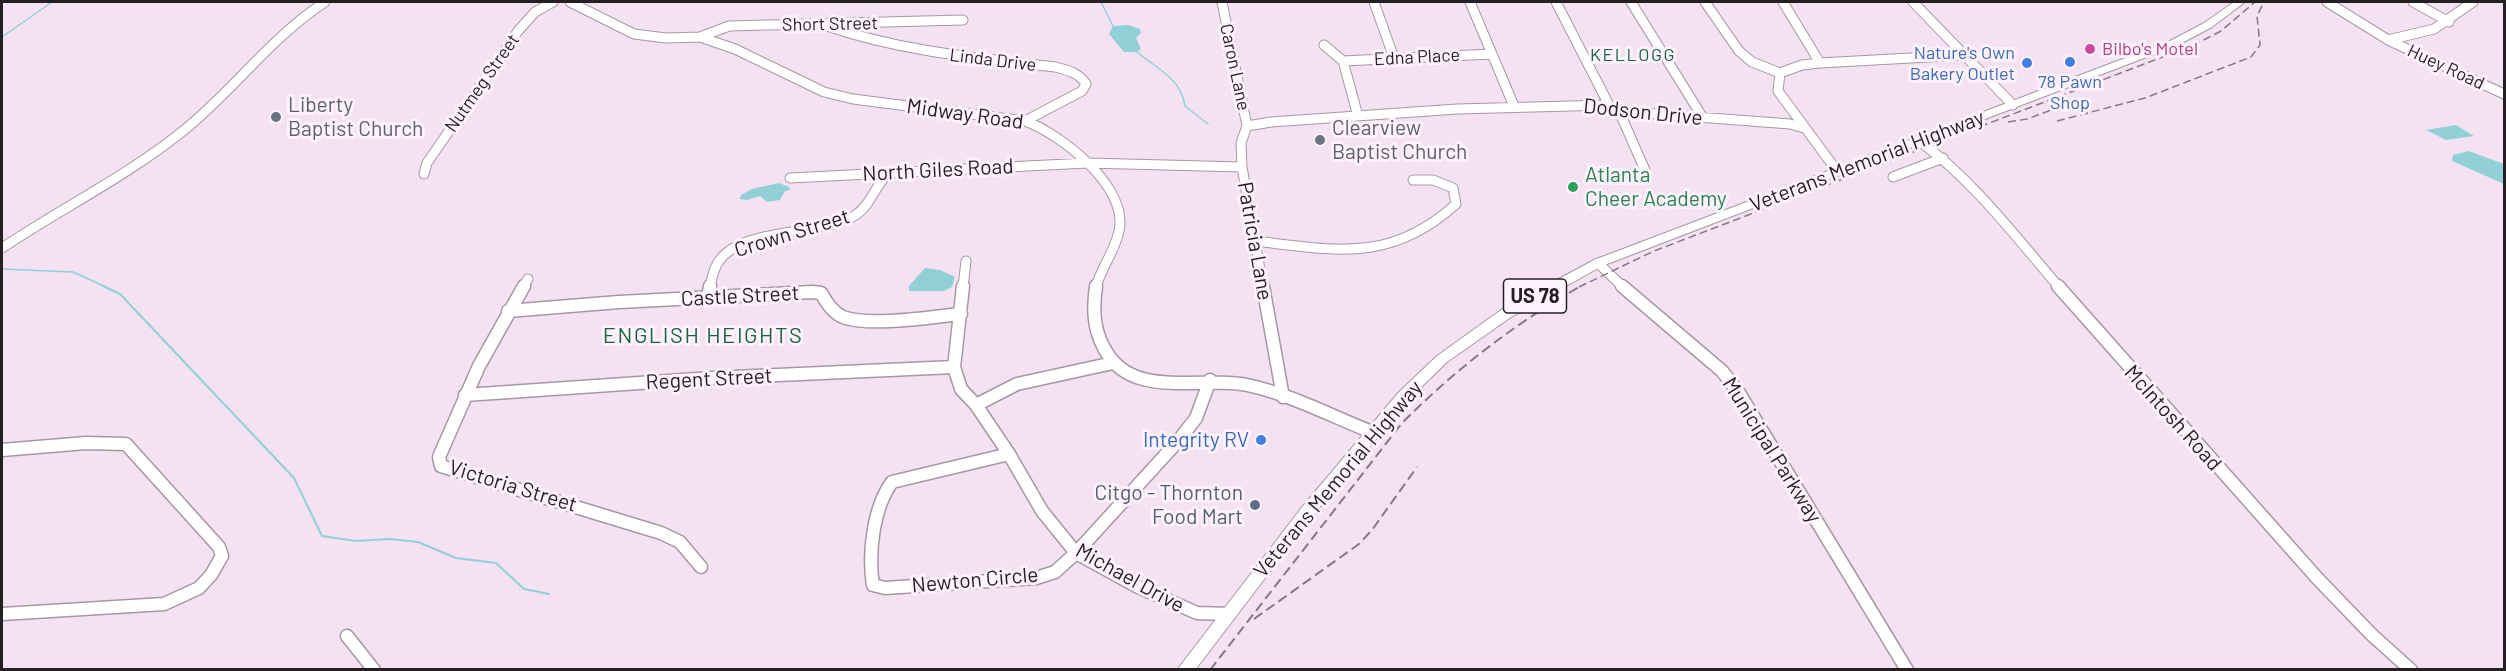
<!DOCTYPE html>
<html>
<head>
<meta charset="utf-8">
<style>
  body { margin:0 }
  #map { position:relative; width:2506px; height:671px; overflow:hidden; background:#f4e2f2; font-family:Barlow,sans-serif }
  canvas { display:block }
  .frame { position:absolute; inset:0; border:3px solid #251f24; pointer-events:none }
</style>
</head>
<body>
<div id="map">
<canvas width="2506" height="671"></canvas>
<div class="frame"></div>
</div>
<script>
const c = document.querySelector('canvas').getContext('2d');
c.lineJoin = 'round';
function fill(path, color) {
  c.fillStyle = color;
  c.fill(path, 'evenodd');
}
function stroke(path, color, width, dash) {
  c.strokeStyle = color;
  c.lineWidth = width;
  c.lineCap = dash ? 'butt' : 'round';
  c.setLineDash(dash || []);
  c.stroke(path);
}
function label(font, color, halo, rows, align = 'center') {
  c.font = font + ' Barlow,sans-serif';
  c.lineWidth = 6;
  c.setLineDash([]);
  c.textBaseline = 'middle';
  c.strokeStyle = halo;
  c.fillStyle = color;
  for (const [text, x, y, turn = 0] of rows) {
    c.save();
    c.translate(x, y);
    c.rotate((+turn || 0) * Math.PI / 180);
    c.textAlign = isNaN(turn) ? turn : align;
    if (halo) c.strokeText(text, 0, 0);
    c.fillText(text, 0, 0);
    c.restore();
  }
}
fill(new Path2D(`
  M1128,25L1140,29L1141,33L1136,38L1141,49L1137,52H1124L1109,34L1113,26Z
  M2456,125L2474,136L2446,140L2426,130Z
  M2469,151L2504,164V184L2452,161L2453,155Z
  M779,183L789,187L790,190L785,191L780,200L767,202L760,196L747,200L740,199L741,195L752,189Z
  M925,268L940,270L955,277L952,287L944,291H909V286Z`), '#91d0d6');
stroke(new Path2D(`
  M1101,2L1113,26
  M2,37L52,2
  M1137,52C1157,69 1181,78 1185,106L1208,124
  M2,269L73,272L106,287`), '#91d0d6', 1.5);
stroke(new Path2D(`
  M103,286L120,294L294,478L322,536L356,541L389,539L418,542L456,558L496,563L524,589L549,594`), '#91d0d6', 2);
const minorFar1 = new Path2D(`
  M570,2L634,34L666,38L700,37L735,49L824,92L853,99L1025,121C1061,134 1129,187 1119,231C1115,251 1101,268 1096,287
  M1222,2L1247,126L1241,143L1242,167L1263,287
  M1374,2L1394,58
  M1470,2L1514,106
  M1556,2L1609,105
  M1631,2L1703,118
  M1705,2L1739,51L1752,62L1780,73
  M1783,2L1820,63
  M1913,2L2013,105
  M2327,2L2390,41L2504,94
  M2413,2L2449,22
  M824,25C899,51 976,58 1055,67C1068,70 1079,73 1086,84L1082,91L1025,121
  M700,37L729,26L963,20
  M2388,40L2434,29L2473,2
  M1324,45L1343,61L1358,116
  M1343,61L1492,54
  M1619,111L1645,170
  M1247,126L1271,122L1457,109L1609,105L1619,111L1790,124L1804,128
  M1918,140C1973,180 2015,236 2059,287
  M1837,171L1778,91L1780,73L1802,65L1820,63L1965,55
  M424,174L427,163L518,31L535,12L553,2
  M1893,177L1943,158
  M790,178L1087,163L1242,167
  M1254,241C1335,250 1390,264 1456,204L1453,188L1433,180H1413
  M2,248C62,208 127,176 183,131C233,91 270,38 325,2
  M1598,263L1623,287
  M523,287L528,279
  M710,287C712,279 713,269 719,261C743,227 819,236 854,216C870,207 875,186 888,173
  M963,287L966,261`);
const minor = new Path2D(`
  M524,286L479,366L439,457L441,466L661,533L680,542L701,567
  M963,286L954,367L961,389L976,405L1009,454L1042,511L1076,553L1138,587L1197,613L1229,614
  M1096,286C1093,308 1093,328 1104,348C1131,401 1200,375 1247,385C1290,394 1331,416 1372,432
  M1263,286L1283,397
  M1622,286L1722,371L1739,393L1907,670
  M2058,286L2317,578L2372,635L2411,670
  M708,298L710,286
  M508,311L619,302L812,292L821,293C826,302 833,313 843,317C870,327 931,317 961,314
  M465,395L712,378L954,367
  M976,405L1017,384L1113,363
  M2,450L86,443L126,444L219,547L222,556L211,575L199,588L164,604L2,614
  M1009,454L892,482C873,508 868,554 873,585L885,588L1036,578L1055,572L1076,553L1179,440L1196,418L1210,380
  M347,636L374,670`);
const major = new Path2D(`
  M2234,2H2245L2212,27L2178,45L1602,266L1511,317L1447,362L1409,399L1314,514L1195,670H1177L1303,506L1399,392L1437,356L1501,310L1594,260L2170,41L2204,23Z`);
stroke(minorFar1, '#a797a5', 11);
stroke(minor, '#a797a5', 15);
stroke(major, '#a797a5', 2);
stroke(minorFar1, '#fff', 9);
stroke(minor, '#fff', 12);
fill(major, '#fff');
stroke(new Path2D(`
  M2057,121L2145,98L2251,57L2260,45L2257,16L2264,2
  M2008,122L2027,119L2081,99
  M1579,287L1654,251L2194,45L2221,31L2255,2`), '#857983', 1.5, [8, 4]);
stroke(new Path2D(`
  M1254,619L1359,544L1372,530L1417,467
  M1210,670L1402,423C1456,369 1514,324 1581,286`), '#857983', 2, [10, 5]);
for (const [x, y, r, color] of [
  [2090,49,6,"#d1479c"],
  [2070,62,6,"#3f7fe0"],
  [2027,63,6,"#3f7fe0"],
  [276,117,6,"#6b7280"],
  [1320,140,6,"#6b7280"],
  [1573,187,6,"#2e9e5b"],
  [1261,440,6,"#3f7fe0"],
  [1255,505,6,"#5c6f8a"]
]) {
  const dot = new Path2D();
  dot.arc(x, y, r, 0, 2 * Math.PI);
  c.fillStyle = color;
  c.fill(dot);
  stroke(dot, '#fff1fd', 2);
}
label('18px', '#251f24', '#fff1fd', [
  ["Short Street",830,24,-1],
  ["Edna Place",1417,57,-3],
  ["Linda Drive",993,60,7],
  ["Caron Lane",1235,67,78],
  ["Huey Road",2446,67,25],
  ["Nutmeg Street",482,83,-55]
]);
label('18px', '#b23c85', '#fff1fd', [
  ["Bilbo's Motel",2102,49]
], 'left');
label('18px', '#366cbe', '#fff1fd', [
  ["Nature's Own",2015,53],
  ["Bakery Outlet",2015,74],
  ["78 Pawn",2070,82,"center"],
  ["Shop",2070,103,"center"]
], 'right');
c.letterSpacing = '1.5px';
label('18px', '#15643c', '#fff1fd', [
  ["KELLOGG",1633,55]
]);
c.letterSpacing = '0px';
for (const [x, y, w] of [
  [1535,296,63]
]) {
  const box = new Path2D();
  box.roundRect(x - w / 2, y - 17, w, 34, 4.5);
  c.fillStyle = '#fff1fd';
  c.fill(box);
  stroke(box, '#251f24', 1.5);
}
label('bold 20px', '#251f24', null, [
  ["US 78",1535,296]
]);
label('21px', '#5b616d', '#fff1fd', [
  ["Liberty",288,105],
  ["Baptist Church",288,129],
  ["Clearview",1332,128],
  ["Baptist Church",1332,152]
], 'left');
label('21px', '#251f24', '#fff1fd', [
  ["Dodson Drive",1643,112,6],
  ["Midway Road",965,114,8],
  ["Veterans Memorial Highway",1867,161,-21],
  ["North Giles Road",938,170,-3],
  ["Crown Street",792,233,-17],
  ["Patricia Lane",1255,241,80],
  ["Castle Street",740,296,-3],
  ["Regent Street",709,379,-3],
  ["McIntosh Road",2173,418,48],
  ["Municipal Parkway",1772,450,58],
  ["Veterans Memorial Highway",1338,479,-50],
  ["Victoria Street",513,486,17],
  ["Michael Drive",1130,578,29],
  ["Newton Circle",975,580,-5]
]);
label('21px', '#27864d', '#fff1fd', [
  ["Atlanta",1585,175],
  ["Cheer Academy",1585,199]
], 'left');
label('21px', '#366cbe', '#fff1fd', [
  ["Integrity RV",1249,440]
], 'right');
label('21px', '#4e5e75', '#fff1fd', [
  ["Citgo - Thornton",1243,493],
  ["Food Mart",1243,517]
], 'right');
c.letterSpacing = '1.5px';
label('22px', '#15643c', '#fff1fd', [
  ["ENGLISH HEIGHTS",703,336]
]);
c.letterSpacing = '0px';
</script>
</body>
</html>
